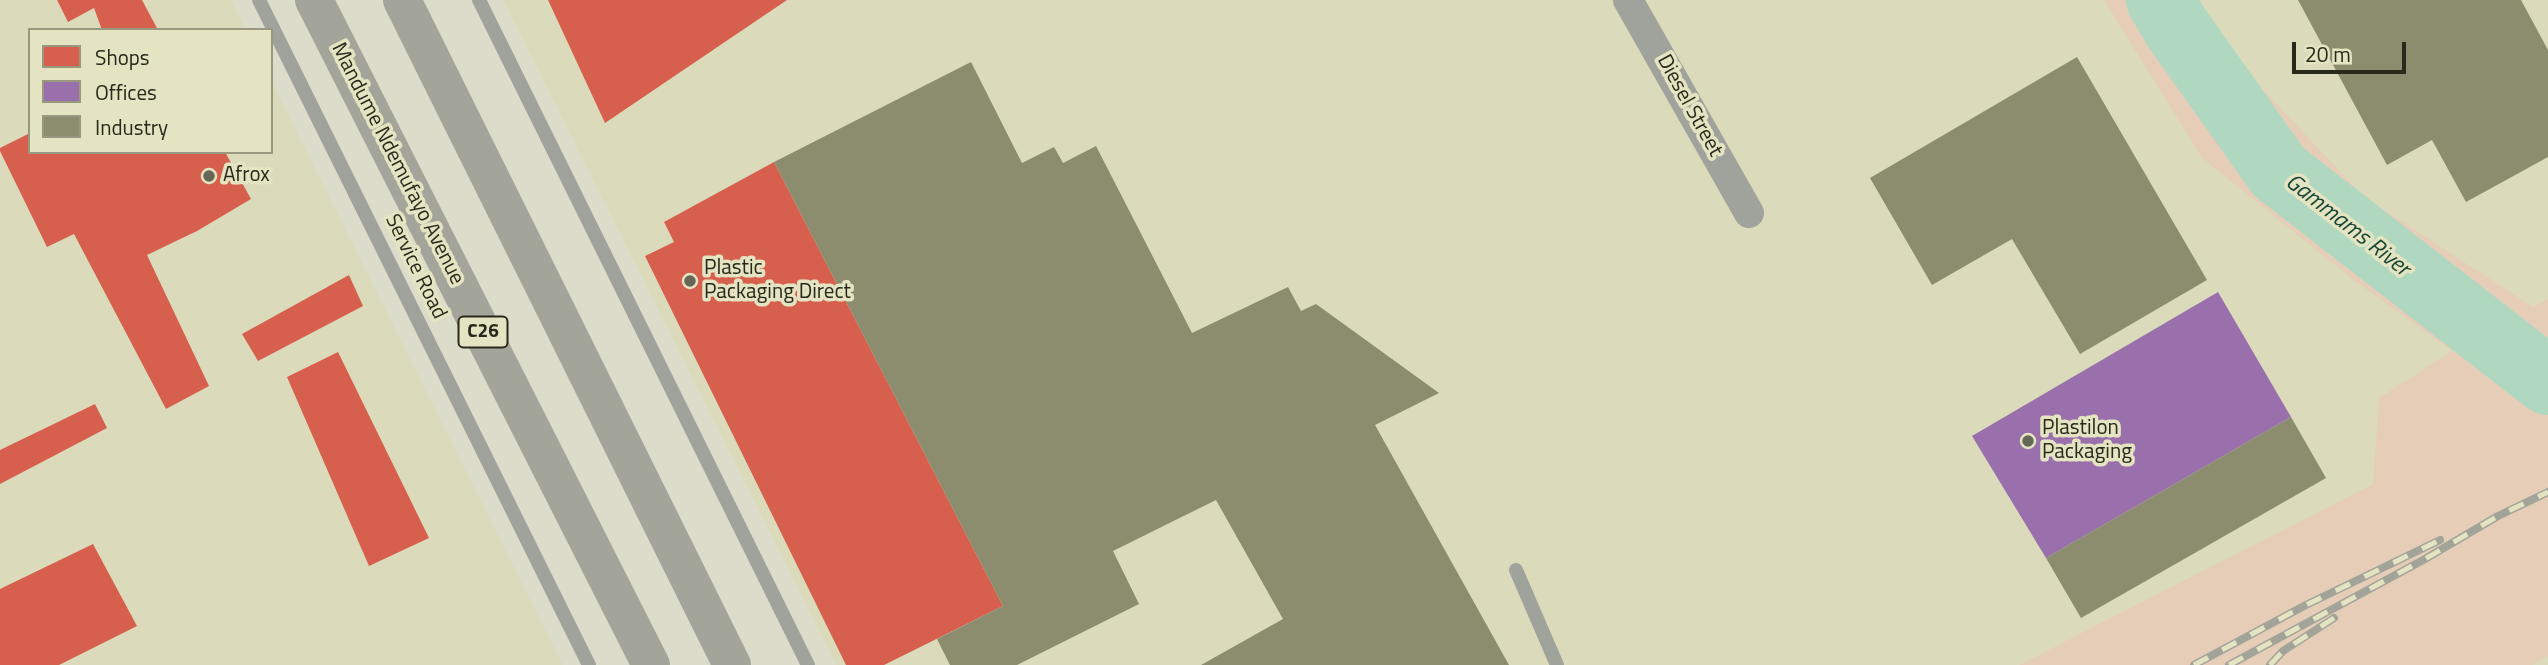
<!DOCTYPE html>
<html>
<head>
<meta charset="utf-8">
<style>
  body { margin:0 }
  #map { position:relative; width:2548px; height:665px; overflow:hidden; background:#dcdcca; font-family:"Titillium Web",sans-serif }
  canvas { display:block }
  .legend { position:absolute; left:28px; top:28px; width:245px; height:126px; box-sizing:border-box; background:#e4e3c2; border:2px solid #99987f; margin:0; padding:9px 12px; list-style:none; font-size:21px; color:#28281b }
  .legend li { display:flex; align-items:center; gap:14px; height:35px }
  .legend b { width:35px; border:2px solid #99987f }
  .scale { position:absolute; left:2292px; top:42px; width:114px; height:32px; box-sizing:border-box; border:4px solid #28281b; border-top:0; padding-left:9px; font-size:21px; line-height:24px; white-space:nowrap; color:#28281b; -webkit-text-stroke:5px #e4e3c2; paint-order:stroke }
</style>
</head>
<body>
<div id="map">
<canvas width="2548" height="665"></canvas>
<ul class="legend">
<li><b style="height:19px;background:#d6604d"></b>Shops</li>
<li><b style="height:19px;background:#9970ab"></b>Offices</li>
<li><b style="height:19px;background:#8c8c6e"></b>Industry</li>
</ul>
<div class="scale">20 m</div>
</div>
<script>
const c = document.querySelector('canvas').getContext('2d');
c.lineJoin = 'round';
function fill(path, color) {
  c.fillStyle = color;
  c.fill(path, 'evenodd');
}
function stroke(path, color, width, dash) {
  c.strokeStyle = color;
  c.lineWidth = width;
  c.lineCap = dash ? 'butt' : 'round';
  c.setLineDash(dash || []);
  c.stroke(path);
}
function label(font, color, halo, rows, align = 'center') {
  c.font = font + ' "Titillium Web",sans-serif';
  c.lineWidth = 7;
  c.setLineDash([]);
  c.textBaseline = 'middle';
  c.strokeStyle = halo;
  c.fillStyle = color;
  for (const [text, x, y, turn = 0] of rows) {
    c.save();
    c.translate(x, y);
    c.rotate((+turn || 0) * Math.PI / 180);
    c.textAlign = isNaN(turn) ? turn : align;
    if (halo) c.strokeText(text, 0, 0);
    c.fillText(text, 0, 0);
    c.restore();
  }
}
fill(new Path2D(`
  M0,0H231L246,30H30V152H271V80L563,665H0Z
  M503,0H2548V665H836Z`), '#dbdbbc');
fill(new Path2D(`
  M2104,0H2191L2224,48L2363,196L2533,307L2548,299V656L2532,665H2019L2373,484L2379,398L2452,351L2355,281L2202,158Z`), '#e6cdb8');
fill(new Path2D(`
  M57,0H142L158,30H102L94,8L68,22Z
  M548,0H787L605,123Z
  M30,133V152H225L251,199L197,231L147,255L209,386L166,409L74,234L47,247L0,151V148Z
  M774,162L1003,606L884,665H846L645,256L674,242L664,222Z
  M349,275L363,306L258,361L242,334Z
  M338,352L429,538L369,566L287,377Z
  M95,404L107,428L0,484V450Z
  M93,544L137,626L59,665H0V589Z`), '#d6604d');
fill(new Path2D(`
  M2218,292L2291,417L2046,558L1972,436Z`), '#9970ab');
fill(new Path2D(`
  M2298,0H2521L2548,50V157L2466,202L2432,140L2387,165Z
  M2077,57L2207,280L2080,354L2012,239L1932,285L1870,178Z
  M971,62L1022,163L1054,147L1063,163L1096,146L1192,333L1288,287L1301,311L1316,304L1439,393L1375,425L1509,665H1201L1283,619L1216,500L1113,551L1139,604L1017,665H950L937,639L1003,606L774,162Z
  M2291,417L2326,478L2081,618L2046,558Z`), '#8c8c6e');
stroke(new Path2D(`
  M2160,0L2176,27L2279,172L2548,381`), '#b0d8c0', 68);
stroke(new Path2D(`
  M259,0L589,665
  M479,0L808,665
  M1516,570L1557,665`), '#a0a39b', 14);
stroke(new Path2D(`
  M1628,0L1749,213`), '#a0a39b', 30);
stroke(new Path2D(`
  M314,0L651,665
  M402,0L732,665`), '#a3a59a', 38);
const rail = new Path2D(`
  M2194,665L2304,606L2440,540
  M2229,665L2425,559L2498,516L2548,492
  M2270,665L2283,651L2334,618`);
stroke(rail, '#a2a499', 8);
stroke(rail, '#e4e3c2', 5, [16]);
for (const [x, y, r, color] of [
  [209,176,7,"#676758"],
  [690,281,7,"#676758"],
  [2028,441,7,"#676758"]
]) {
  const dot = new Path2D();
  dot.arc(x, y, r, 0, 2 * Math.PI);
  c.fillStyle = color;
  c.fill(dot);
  stroke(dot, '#e4e3c2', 2.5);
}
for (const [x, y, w] of [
  [483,332,49]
]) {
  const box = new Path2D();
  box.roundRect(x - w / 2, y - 15.5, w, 31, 5);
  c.fillStyle = '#e4e3c2';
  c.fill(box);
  stroke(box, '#28281b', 2);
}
label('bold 19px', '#28281b', null, [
  ["C26",483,332]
]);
label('21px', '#28281b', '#e4e3c2', [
  ["Diesel Street",1689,106,61],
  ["Mandume Ndemufayo Avenue",397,164,63],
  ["Service Road",415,267,64]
]);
label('21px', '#28281b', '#e4e3c2', [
  ["Afrox",223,176],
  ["Plastic",704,269],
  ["Packaging Direct",704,293],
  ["Plastilon",2042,429],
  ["Packaging",2042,453]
], 'left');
label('italic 23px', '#184735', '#e4e3c2', [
  ["Gammams River",2347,226,38]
]);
</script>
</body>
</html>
